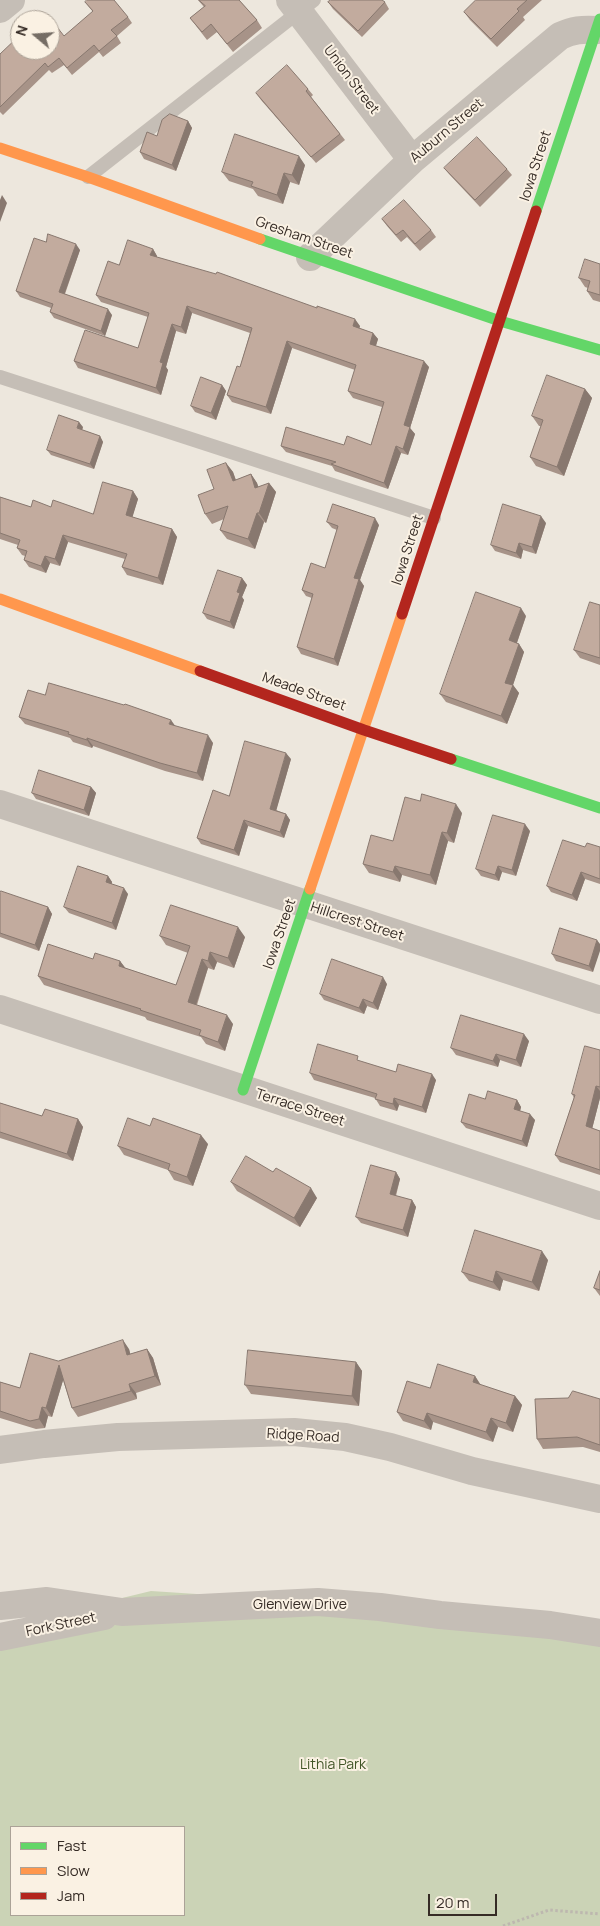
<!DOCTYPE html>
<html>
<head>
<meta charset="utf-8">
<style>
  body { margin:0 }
  #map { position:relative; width:600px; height:1926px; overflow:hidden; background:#ede7dd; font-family:Manrope,sans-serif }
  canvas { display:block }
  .legend { position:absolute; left:10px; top:1826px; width:175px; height:90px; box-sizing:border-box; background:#faf1e3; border:1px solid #aba297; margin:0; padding:6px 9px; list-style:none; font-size:15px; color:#352b25 }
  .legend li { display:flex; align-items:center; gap:10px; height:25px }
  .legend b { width:25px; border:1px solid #aba297 }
  .north { position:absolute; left:10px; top:10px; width:50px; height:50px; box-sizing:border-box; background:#faf1e3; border:1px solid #aba297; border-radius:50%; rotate:288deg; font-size:14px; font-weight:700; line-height:20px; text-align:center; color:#352b25 }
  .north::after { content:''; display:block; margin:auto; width:18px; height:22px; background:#756d65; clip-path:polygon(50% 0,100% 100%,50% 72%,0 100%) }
  .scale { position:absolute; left:428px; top:1894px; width:69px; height:22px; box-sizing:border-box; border:2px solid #352b25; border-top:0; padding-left:6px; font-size:15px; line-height:18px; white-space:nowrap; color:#352b25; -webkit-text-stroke:4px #faf1e3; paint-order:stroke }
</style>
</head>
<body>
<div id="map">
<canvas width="600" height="1926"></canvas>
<ul class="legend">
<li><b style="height:6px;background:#63d668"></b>Fast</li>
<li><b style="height:6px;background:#ff974d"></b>Slow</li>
<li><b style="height:6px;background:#b3261e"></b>Jam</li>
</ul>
<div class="north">N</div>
<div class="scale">20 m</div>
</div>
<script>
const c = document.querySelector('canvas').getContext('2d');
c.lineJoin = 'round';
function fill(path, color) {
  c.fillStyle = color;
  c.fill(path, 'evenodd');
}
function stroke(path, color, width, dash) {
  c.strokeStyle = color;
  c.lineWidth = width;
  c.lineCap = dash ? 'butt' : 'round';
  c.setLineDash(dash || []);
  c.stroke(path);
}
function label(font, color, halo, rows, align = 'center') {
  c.font = font + ' Manrope,sans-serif';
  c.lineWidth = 4;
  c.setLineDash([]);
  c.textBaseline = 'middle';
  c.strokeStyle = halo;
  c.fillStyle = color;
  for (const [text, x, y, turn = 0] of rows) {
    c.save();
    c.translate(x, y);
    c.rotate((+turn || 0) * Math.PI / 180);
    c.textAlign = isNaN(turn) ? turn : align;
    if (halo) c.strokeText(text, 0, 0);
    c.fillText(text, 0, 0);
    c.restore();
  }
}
fill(new Path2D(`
  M151,1591L318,1602L600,1633V1926H0V1625L48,1616ZM11,1827H184V1915H11Z`), '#cbd3b6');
stroke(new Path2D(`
  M503,1926L549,1910L600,1914`), '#bdb7af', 3, [2.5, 2.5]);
stroke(new Path2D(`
  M88,177L314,0
  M0,377L434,518`), '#c5beb6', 14);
stroke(new Path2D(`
  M290,0L412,160
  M0,9L11,0
  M310,257L412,160L560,36C573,30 582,29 597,30
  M0,804L600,1000
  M0,1009L600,1206
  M0,1450L44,1444L118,1437L294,1432L345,1437L390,1447L472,1471L600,1499
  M0,1606L47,1601L122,1612L318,1602L380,1607L440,1615L550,1625L600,1633
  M0,1637L104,1616`), '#c5beb6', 28);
stroke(new Path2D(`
  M536,211L600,19
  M260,239L500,321L600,350
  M451,759L600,808
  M243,1090L310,889`), '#63d668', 11);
stroke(new Path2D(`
  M0,148L88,177L260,239
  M0,599L200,671
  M310,889L402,614`), '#ff974d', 11);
stroke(new Path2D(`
  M402,614L536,211
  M200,671L364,730L451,759`), '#b3261e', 11);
fill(new Path2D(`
  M198,0H239L257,20L262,28L233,52L217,32L207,40L190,18L204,7Z
  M476,0H542L523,17L525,20L497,47L470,20L464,12Z
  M85,2L128,17L132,23L117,36L121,43L103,57L99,52L72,75L64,65L52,73L49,70L3,115L0,112V54L64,36L93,12Z
  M328,2H385L389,9L362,37L333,9Z
  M308,89L313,95L311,97L345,140L316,163L261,100L256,93Z
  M188,121L192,128L176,171L144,159L140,152L157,136Z
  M305,165L299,185L290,182L283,204L258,196L253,189L229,181L222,172Z
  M444,168L507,169L512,175L480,207L449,174Z
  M382,219L431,230L436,237L420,251L407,237L401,242L387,226Z
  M46,242L80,250L65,294L112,315L105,336L54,318L50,312L51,308L20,297L16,291Z
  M153,249L157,256V257L360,326L359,328L373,333L378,339L376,346L429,367L410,428L415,434L408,455L401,453L388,489L335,471L332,466L286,452L281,446L371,445L382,407L353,398L348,391L355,370L292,348L271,414L232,402L227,395L240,367L250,333L192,313L186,334L176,331L166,367L168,370L161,395L78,368L74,361L138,348L148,317L101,302L96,295L119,265Z
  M600,264V302L593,300L587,291L588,288L585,287L579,278Z
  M222,385L226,391L216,420L195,412L191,406Z
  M585,389L592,398L564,476L536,466L530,457L541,426H539L532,416Z
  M83,427L82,430L100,436L103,442L94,469L51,455L47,450Z
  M226,463L233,472L236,480L251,474L257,483L258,487L269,483L276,492L266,523L264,522L255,549L227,539L220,530L224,519L212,524L205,514L214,489Z
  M133,491L138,499L132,517L172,529L177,537L163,585L127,575L122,567L125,559L68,542L60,566L50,563L46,573L29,567L24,560L25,556L22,555L17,548L18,545L0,539V497L31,507H51L93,514Z
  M327,522L379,525L360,580L364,586L338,666L301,654L297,647L312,598L306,596L302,590L325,568L337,530L332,528Z
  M546,523L536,554L523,550L521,559L495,551L491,545Z
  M242,578L247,585L242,597L244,600L234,629L207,619L203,613Z
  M600,605V665L580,658L574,650Z
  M526,616L517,643L519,644L524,652L513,685L519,693L507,724L446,702L440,694Z
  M45,695L175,726L213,743L203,781L165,771L93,746L92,748L73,742L70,738L25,724L19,717Z
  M291,759L276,810L286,814L290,820L284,838L248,826L239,856L201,844L197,838L229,796Z
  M91,787L96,793L89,816L36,799L32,793Z
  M462,813L454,843L448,841L436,885L402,875L400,882L369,873L363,864L393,841Z
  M530,831L516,876L502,872L499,881L481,876L476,869Z
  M585,847H600V884L585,879L577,901L551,892L547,886Z
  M108,876L112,882V884L128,894L116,930L69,913L64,907Z
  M0,893L48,907L52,914L39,951L0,937Z
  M160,936L245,937L234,968L217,962L214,970L208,968L197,1005L233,1024L225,1051L206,1044L201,1037L147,1020L145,1017L44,985L38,976L93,959L120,961L125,968L176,985L188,953L166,945Z
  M597,940L593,972L556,961L552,954Z
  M387,984L378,1010L367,1006L364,1014L324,1000L320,994Z
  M529,1041L521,1067L500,1060L498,1067L456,1055L451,1048Z
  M600,1050V1098L592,1129L600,1131V1175L560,1162L555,1155L574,1098L572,1094Z
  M362,1062L396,1072L436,1080L426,1113L399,1105L397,1111L380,1106L375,1098L314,1080L310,1073Z
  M485,1099L517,1100L521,1107L520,1111L535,1120L527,1147L466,1128L461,1122Z
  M0,1103L42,1116L78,1119L83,1127L73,1161L0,1138Z
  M150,1126L208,1144L193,1186L174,1180L168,1170L124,1155L118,1146Z
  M273,1172L317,1198L300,1227L237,1191L231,1182Z
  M396,1172L400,1179L396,1196L412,1200L416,1207L408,1237L361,1223L356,1217Z
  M548,1260L539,1291L503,1280L500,1291L469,1281L462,1272Z
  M600,1271V1296L594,1288Z
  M129,1349L130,1354L147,1349L153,1358L161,1385L136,1393L137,1399L78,1417L72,1408L63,1380L52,1417L48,1416L45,1428L36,1429L0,1418V1382L20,1388L58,1361Z
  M356,1362L362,1371L359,1406L251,1394L245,1385Z
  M475,1376L481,1385L515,1396L522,1405L513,1432L498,1427L493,1442L433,1422L431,1430L403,1421L397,1412L430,1388Z
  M600,1399V1452L583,1447L543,1449L537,1439Z`), '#a79388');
fill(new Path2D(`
  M188,121L192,128L176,171L172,165Z
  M299,156L305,165L299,185L292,175Z
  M284,173L290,182L283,204L277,195Z
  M2,195L7,203L0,222V200Z
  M76,244L80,250L63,298L59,292Z
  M153,249L157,256L155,262L150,255Z
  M187,306L192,313L186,334L181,327Z
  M108,309L112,315L105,336L101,331Z
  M355,319L360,326L358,333L353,326Z
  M172,324L176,331L166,367L168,370L161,395L156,388L160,362Z
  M373,333L378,339L374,351L370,344Z
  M287,341L292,348L271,414L266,407Z
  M424,361L429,367L410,428L415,434L408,455L403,449L404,425Z
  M222,385L226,391L216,420L211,413Z
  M585,389L592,398L564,476L557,467Z
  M79,422L83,427L81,433L77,428Z
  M100,436L103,442L94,469L90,464Z
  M396,446L401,453L388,489L384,483Z
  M226,463L233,472L239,490L233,481Z
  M251,474L257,483L262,497L255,488Z
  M269,483L276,492L266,523L259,513Z
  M133,491L138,499L131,522L126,515Z
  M257,513L264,522L255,549L248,539Z
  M541,516L546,523L536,554L532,547Z
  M375,518L379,525L360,580L364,586L338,666L334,659L354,578Z
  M172,529L177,537L163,585L158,578Z
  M63,535L68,542L60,566L55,559Z
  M519,543L523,550L521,559L516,553Z
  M45,556L50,563L46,573L41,566Z
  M242,578L247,585L242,597L244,600L234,629L230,622L237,592Z
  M521,608L526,616L515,648L509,640Z
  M519,644L524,652L511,691L505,683Z
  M513,685L519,693L507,724L501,716Z
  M171,720L176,727L169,724Z
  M208,735L213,743L203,781L197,773Z
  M87,738L93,746L92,748L87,740Z
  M286,753L291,759L275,815L270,809Z
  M91,787L96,793L89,816L84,810Z
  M456,804L462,813L454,843L447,833Z
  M286,814L290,820L284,838L280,832Z
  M244,820L248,826L239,856L234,850Z
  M525,824L530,831L516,876L512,870Z
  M442,832L448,841L436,885L430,875Z
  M395,866L402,875L400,882L393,872Z
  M498,866L502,872L499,881L495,875Z
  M581,872L585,879L577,901L572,895Z
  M108,876L112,882L110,888L106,882Z
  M124,888L128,894L116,930L112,923Z
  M48,907L52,914L39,951L35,945Z
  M238,927L245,937L234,968L228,958Z
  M597,940L600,944V951L593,972L589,966Z
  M210,952L217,962L214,970L208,961Z
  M202,959L208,968L194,1011L188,1002Z
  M120,961L127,970L119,966Z
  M383,977L387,984L378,1010L373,1003Z
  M363,999L367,1006L364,1014L359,1008Z
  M227,1015L233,1024L225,1051L218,1042Z
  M524,1034L529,1041L521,1067L516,1060Z
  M496,1054L500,1060L498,1067L493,1061Z
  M432,1074L436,1080L426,1113L422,1107Z
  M596,1086L600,1091V1098L591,1133L586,1126Z
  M394,1098L399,1105L397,1111L393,1104Z
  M517,1100L521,1107L519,1115L514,1109Z
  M530,1114L535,1120L527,1147L522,1141Z
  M78,1119L83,1127L73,1161L67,1154Z
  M201,1135L208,1144L193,1186L187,1177Z
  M396,1172L400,1179L394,1200L390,1194Z
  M311,1188L317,1198L300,1227L294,1218Z
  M412,1200L416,1207L408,1237L403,1230Z
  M542,1251L548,1260L539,1291L532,1282Z
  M496,1271L503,1280L500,1291L493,1282Z
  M123,1340L129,1349L133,1364L127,1355Z
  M147,1349L153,1358L161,1385L155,1376Z
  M356,1362L362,1371L359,1406L352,1396Z
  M59,1365L65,1374L52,1417L46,1408Z
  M475,1376L481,1386L473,1382Z
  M129,1384L136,1393L137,1399L131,1391Z
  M515,1396L522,1405L513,1432L506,1423Z
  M42,1407L48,1416L45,1428L39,1419Z
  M427,1413L433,1422L431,1430L424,1421Z
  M491,1418L498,1427L493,1442L486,1432Z`), '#88786f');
const building = new Path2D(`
  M87,0H114L128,17L111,30L117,36L99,51L94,45L67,68L59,58L48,67L45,63L0,107V54L20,35V50H50V20H40L47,14L64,36L93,11L85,2Z
  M199,0H239L257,20L227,44L211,24L202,32L190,18L205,6Z
  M331,0H382L385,2L358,31L328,2Z
  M476,0H527L517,9L519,11L491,39L464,12Z
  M287,65L308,89L306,91L340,134L311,157L256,93Z
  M170,114L188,121L172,165L140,152L147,132L157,136L162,120Z
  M235,134L299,156L292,175L284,173L277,195L251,186L253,182L222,172Z
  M477,137L507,169L475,200L444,168Z
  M404,200L431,230L415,244L403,230L396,235L382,219Z
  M48,234L76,244L59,292L108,309L101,331L50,312L53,304L16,291L34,238L46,242Z
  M128,240L153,249L150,255L216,274L217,272L317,308V306L355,319L353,326L373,333L370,344L424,361L404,425L410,427L403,449L396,446L384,483L331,464L336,462L281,446L286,427L344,445L347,436L371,445L384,402L348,391L356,365L287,341L266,407L227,395L237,366L240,367L252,328L187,306L181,327L172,324L160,362L163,363L156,388L74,361L85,330L138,348L149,313L96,295L108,261L119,265Z
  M585,259L600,264V295L587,291L590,281L579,278Z
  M547,375L585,389L557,467L530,457L543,420L532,416Z
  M201,377L222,385L211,413L191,406Z
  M59,415L79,422L77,428L100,436L90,464L47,450Z
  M226,463L233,481L251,474L255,488L269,483L259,513H257L248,539L220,530L228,506L205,514L198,495L214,489L207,470Z
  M103,482L133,491L126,515L172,529L158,578L122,567L127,554L63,535L55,559L45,556L41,566L24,560L27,551L17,548L20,540L0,533V497L31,507L33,500L51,507L53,500L93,514Z
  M333,504L375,518L354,578L359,579L334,659L297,647L313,594L302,590L311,563L325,568L338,526L327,522Z
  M503,504L541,516L532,547L519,543L516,553L491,545Z
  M218,570L242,578L237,592L240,593L230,622L203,613Z
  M476,592L521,608L509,640L519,644L505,683L513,685L501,716L440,694Z
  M590,602L600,605V658L574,650Z
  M49,683L124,705L125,704L171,720L169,724L208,735L197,773L160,763L87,738V740L68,734L69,732L19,717L28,690L45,695Z
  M245,741L286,753L270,809L286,814L280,832L244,820L234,850L197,838L213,790L229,796Z
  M39,770L91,787L84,810L32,793Z
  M422,794L456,804L447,833L442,832L430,875L395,866L393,872L363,864L371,835L393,841L405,797L420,801Z
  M493,815L525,824L512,870L498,866L495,875L476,869Z
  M563,840L585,847L587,843L600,847V879L581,872L572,895L547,886Z
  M78,866L108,876L106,882L124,888L112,923L64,907Z
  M1,891L48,907L35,945L0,933V893Z
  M171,905L238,927L228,958L210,952L208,961L202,959L188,1002L227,1015L218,1042L199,1035L201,1030L140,1010L141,1009L38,976L48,944L93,959L95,953L120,961L119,966L176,985L190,946L160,936Z
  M560,928L597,940L589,966L552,954Z
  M332,959L383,977L373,1003L363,999L359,1008L320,994Z
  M461,1015L524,1034L516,1060L496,1054L493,1061L451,1048Z
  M318,1044L358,1056L357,1060L396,1072L398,1064L432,1074L422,1107L394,1098L393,1104L375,1099L377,1094L310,1073Z
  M585,1046L600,1050V1087L596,1086L586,1126L600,1131V1170L555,1155L575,1095L572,1094Z
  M488,1091L517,1100L514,1109L530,1114L522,1141L461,1122L469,1094L485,1099Z
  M0,1103L42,1116L45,1109L78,1119L67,1154L0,1132Z
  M128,1118L150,1126L153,1118L201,1135L187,1177L168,1170L170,1164L118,1146Z
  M246,1156L273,1172L276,1168L311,1188L294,1218L231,1182Z
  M371,1165L396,1172L390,1194L412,1200L403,1230L356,1217Z
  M475,1230L542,1251L532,1282L496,1271L493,1282L462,1272Z
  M600,1271V1290L594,1288Z
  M123,1340L127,1355L147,1349L155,1376L129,1384L131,1391L72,1408L59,1365L46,1408L42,1407L39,1419L30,1421L0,1411V1382L20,1388L30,1353L58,1361Z
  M248,1350L356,1362L352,1396L245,1385Z
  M438,1364L475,1376L473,1382L515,1396L506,1423L491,1418L486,1432L427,1413L424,1421L397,1412L407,1381L430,1388Z
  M573,1391L600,1399V1445L577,1437L537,1439L535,1399L568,1398Z`);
fill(building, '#c2ab9e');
stroke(building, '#88786f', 1);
label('14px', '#352b25', '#faf1e3', [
  ["Union Street",351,80,53],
  ["Auburn Street",447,131,-40],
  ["Iowa Street",536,166,-72],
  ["Gresham Street",304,238,19],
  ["Iowa Street",408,550,-72],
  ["Meade Street",304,692,20],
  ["Hillcrest Street",357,922,18],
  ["Iowa Street",280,934,-71],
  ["Terrace Street",300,1108,18],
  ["Ridge Road",303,1436,3],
  ["Glenview Drive",300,1605],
  ["Fork Street",61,1625,-12]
]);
label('14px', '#415527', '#faf1e3', [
  ["Lithia Park",333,1765]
]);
</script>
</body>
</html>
